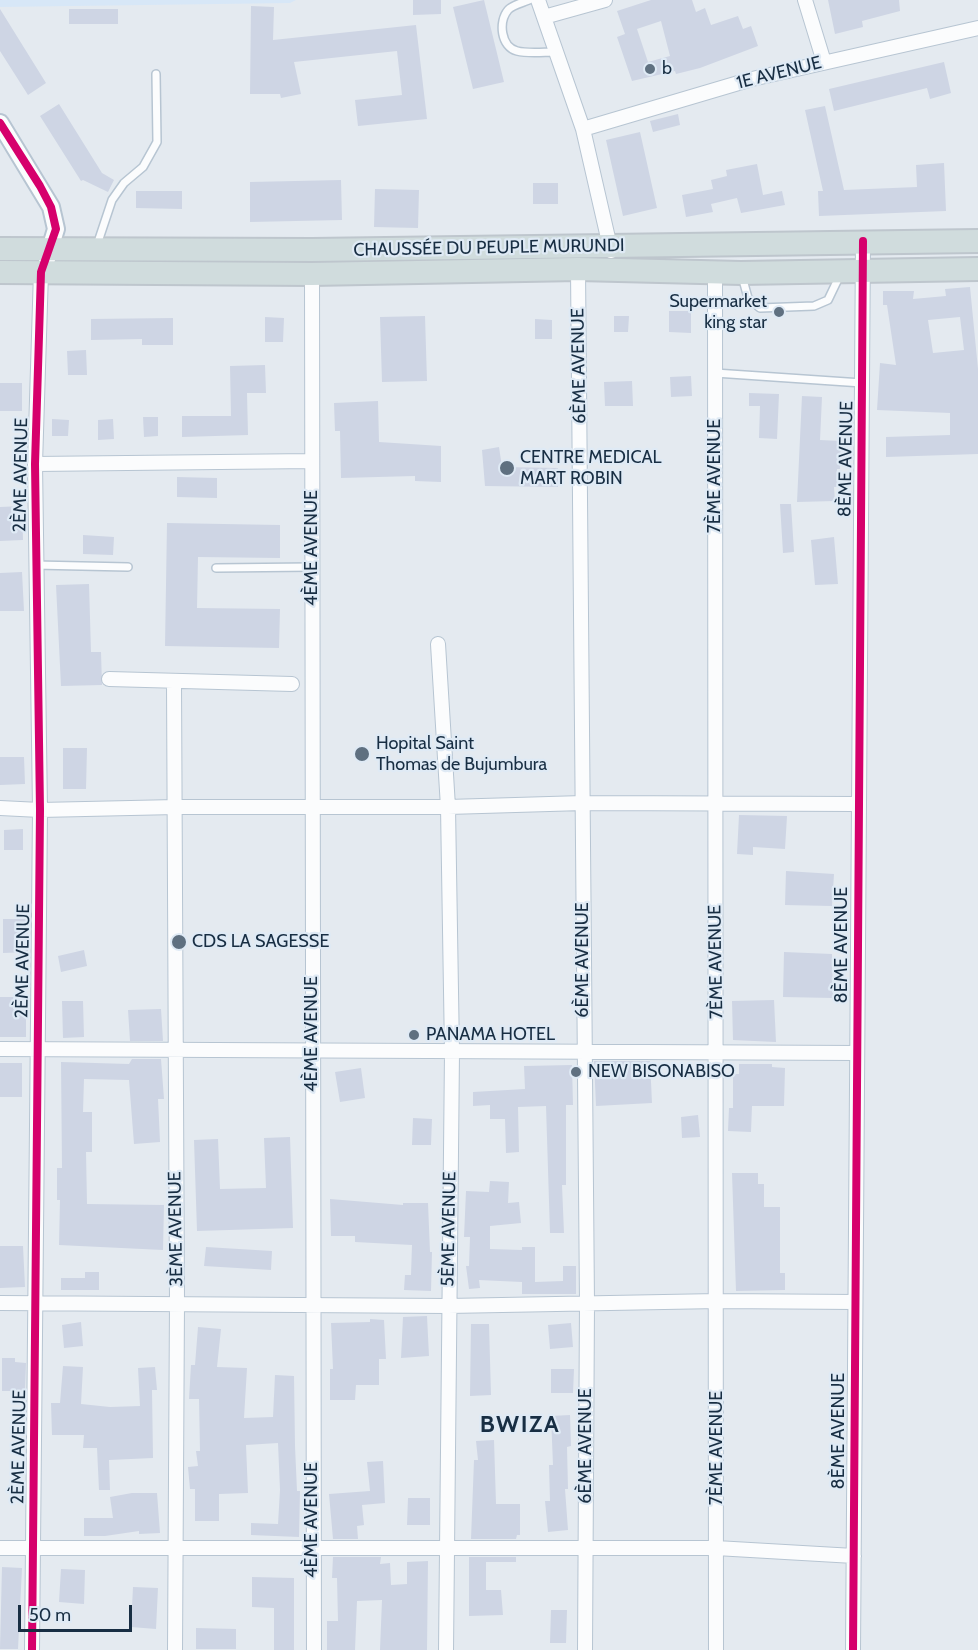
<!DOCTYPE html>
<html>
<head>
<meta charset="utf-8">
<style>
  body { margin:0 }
  #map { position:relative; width:978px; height:1650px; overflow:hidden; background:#e4eaf0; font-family:Cabin,sans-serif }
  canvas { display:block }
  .scale { position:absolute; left:18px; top:1605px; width:114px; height:27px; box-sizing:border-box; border:3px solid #182e43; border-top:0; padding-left:8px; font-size:18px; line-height:21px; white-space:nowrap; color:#182e43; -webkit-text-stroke:4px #dfeaf5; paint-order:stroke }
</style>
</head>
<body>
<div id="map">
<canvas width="978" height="1650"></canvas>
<div class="scale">50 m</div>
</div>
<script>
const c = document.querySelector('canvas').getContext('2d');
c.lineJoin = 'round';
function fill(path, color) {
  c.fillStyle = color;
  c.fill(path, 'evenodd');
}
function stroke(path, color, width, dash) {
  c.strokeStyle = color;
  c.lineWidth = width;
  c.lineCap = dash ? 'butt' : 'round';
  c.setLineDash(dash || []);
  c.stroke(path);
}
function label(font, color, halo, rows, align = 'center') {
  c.font = font + ' Cabin,sans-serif';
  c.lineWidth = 4.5;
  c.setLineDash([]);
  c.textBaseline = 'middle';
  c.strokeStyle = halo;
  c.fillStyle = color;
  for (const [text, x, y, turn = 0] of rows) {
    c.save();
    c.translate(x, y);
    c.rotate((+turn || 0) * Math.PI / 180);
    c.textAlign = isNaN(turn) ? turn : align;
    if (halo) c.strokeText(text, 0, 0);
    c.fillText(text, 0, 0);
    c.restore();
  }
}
fill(new Path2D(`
  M0,0H296L290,3L0,7Z`), '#d7e7f7');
fill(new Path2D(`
  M413,0H441V14L413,15Z
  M484,0L504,82L473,89L453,7Z
  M651,0H692L696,12L705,8L711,25L738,16L743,29L751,26L758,46L700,68L676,74L675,71L632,81L617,37L625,34L617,11ZM661,21L670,56L648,62L637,29Z
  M828,0H899L900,11L862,21L863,27L835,34Z
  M251,6L274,7L273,40L416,25L427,119L358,126L355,100L402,95L397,51L294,62L301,94L281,98L280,94H250Z
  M0,9L46,83L28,95L0,51Z
  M69,9H118V24H69Z
  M944,62L951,93L930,99L927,88L834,111L829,89Z
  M59,104L102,173L114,180L108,192L83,180L81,181L40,116Z
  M825,106L844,190L917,187L916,165L944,163L946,211L819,216L818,191H823L805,110Z
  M678,114L680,125L653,132L650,121Z
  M640,132L657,208L623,216L606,140Z
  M757,164L763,195L782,191L785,205L741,213L737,198L711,204L713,212L686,217L682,195L713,189L711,180L727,176L726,170Z
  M341,180L342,220L250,222V182Z
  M533,183H558V204H533Z
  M375,189L419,190L418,228L374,227Z
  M136,191H182V209L136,208Z
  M970,287L978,369V454L886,457V437L950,435V413L877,410L880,363L896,365L887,305H883V291H914L913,299L946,296L945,289ZM960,317L964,350L933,353L928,320Z
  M669,311H691V333L669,332Z
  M425,316L427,381L382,382L380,317Z
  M614,316H629L628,332H614Z
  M265,317L284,318L283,342H265Z
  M173,318V345H142V339L91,340V319Z
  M535,319L552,320V339H535Z
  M86,350L87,375H68L67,351Z
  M265,365L266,393H247L248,435L182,437V416H231L230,366Z
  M691,376L692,396L671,397L670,377Z
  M632,381L633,406H605L604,382Z
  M0,383H22V411H0Z
  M749,393L779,394L777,439L759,438L760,406H749Z
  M802,396L822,397L820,440L841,441L840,469H837L838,487H834L835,501L797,502Z
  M378,401L379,442L441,446V482L415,481V476L341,478L340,431H335L334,403Z
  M143,417H158V436L144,437Z
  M52,419L69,420L68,436H52Z
  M113,419L114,439L98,440V420Z
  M499,447L502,467L558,468V487L485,486L482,450Z
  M177,477L217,478V498L177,497Z
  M780,504H791L794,552L783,553Z
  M22,506L23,540L0,541V507Z
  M167,523L280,525V558L198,557L197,608L280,609L279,648L165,646Z
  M83,535L114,537L113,555L83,554Z
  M834,537L838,584L815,585L811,540Z
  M22,572L24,611H0V573Z
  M89,584L91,652H101L102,685L61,686L56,585Z
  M63,748H87L86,789H63Z
  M0,757H24L25,784L0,785Z
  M739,815L787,816L785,849L753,847V855L737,854Z
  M23,829V850H4V830Z
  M786,871L834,874L832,906L785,905Z
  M3,919H27L28,952L3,953Z
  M84,950L87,966L61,972L58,956Z
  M784,952L832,954L833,998L783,997Z
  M0,997H26V1037H0Z
  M774,1000L776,1042L733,1040L732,1001Z
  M62,1001H83L84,1037L63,1038Z
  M161,1009L163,1041H130L128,1010Z
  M132,1059H161L164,1099H158L160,1142L134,1144L129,1080L84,1079L83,1112H92V1152H86L87,1204L164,1205L163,1250L59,1245L60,1200H57V1168H62L61,1062L129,1064Z
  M594,1061H650L652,1103L596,1106Z
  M0,1063H22V1097H0Z
  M739,1064H772V1067L785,1068L784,1106H752L751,1132L728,1131L729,1108H733V1074H739Z
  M572,1065L573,1105H566V1185H562L564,1233H550L546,1106L518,1107L519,1152L506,1153L505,1119H490V1105L473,1106V1092L525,1089L524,1066Z
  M361,1068L365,1098L340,1102L335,1072Z
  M698,1115L700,1137L682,1138L681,1117Z
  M413,1118L432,1119L431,1145H412Z
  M290,1137L293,1228L197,1231L194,1140L218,1139L220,1189L266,1188L264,1138Z
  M732,1173H758V1184H764V1207H780V1273H785V1290L736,1291Z
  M490,1181L509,1182L508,1203L519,1202L521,1223L490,1226V1249L522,1250V1247H535V1282L563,1281V1266H576V1294H522V1282L479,1280L480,1288L469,1289L466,1266H469L470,1237H464L466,1191L489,1192Z
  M330,1199L403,1205V1203H428L430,1252H432L431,1291L404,1290L405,1275H411L412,1245L355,1242V1236H331Z
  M0,1246H23L25,1287L0,1288Z
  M206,1247L272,1251L271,1270L204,1266Z
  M85,1272H99V1290H61V1278H85Z
  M427,1316L429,1356L401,1358L403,1317Z
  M370,1319L384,1320L386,1359H379V1385H356L355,1400H330V1369H333L331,1323L370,1322Z
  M81,1322L83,1346L64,1348L62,1325Z
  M571,1323L573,1347L550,1349L548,1325Z
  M471,1324H489L491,1395L470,1396Z
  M198,1327L221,1329L217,1367L247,1368L244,1418L273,1417L275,1375L294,1376L295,1446L297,1491H300L299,1537L251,1535V1523L278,1524L280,1490L278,1443L246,1445L248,1493L219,1494V1521H195V1489H190L188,1467L198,1466L196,1451H200L199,1399H189L191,1365H195Z
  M2,1358H15V1362L26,1363L25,1391H2Z
  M63,1366L83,1367L81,1404L110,1407L140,1406L138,1368L155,1367L157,1390H152L153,1458L109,1460L110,1490H99L97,1448H83L84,1435H52L51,1403H60Z
  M551,1369H574L573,1393H551Z
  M570,1415L571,1446L567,1447L568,1489H565L568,1530L548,1532L545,1501H550L549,1465H553L551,1416Z
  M494,1440L496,1504H520V1535H517L516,1539H471L474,1460H478L476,1441Z
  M383,1461L385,1503L362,1505L364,1525L357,1526L358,1539H333L329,1494L370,1491L367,1462Z
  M132,1493H157L160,1533L139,1534V1531L105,1536H84V1518H113L110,1497Z
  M408,1498H430V1525H407Z
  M333,1557H381L380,1564L390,1563L391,1585L407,1584V1562L428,1561L427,1650H380L382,1600L357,1601L355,1650H327V1621H338L337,1578H332Z
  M469,1557H516V1562H486V1590H501L503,1615L469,1616Z
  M2,1567L22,1568L18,1649H0Z
  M61,1569L85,1570L84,1604L59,1602Z
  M252,1577L294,1578V1650H274V1608L252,1607Z
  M133,1587L158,1588L156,1629L131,1627Z
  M551,1610H567L566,1643H550Z
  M196,1628L236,1629V1649H196Z`), '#ced5e4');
const service = new Path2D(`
  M529,0C522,3 512,5 508,10C498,22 501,47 517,51C528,54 544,52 555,52
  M97,245L112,200L124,183L143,167L157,142L156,74
  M742,276L748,298L760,308L814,306L828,300L840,275
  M715,373L862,383
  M35,565L128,567
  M216,568L312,567`);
const minor = new Path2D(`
  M538,0L583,129L611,251
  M805,0L824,62
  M544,17L605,0
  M583,129L752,79L978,28
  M578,269L587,1303L585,1650
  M715,273L716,1650
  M312,274L314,1650
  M35,464L312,461
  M438,644L448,807L452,1052L446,1650
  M109,679L292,684
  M174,683L177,1303L175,1650
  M0,808L40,810L176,807H448L583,803L857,804
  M0,1049L857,1053
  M0,1303L448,1306L718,1301L855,1302
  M0,1548H716L854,1556
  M32,1650L40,810L35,464L41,272
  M853,1650L863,241`);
const tertiary = new Path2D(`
  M0,123L51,207L56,229L47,259`);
const trunk = new Path2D(`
  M0,249L312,250L978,241
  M0,272L312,274L578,269L741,273L978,269`);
stroke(service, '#b7c5d2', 10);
stroke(minor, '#b7c5d2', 16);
stroke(tertiary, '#b7c5d2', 20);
stroke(trunk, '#bec6cd', 26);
stroke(service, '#fbfcfd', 7);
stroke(minor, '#fbfcfd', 14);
stroke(tertiary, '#fbfcfd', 16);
stroke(trunk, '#d0dcdd', 22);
stroke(new Path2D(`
  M0,123L40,186L51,207L56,229L41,272L35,464L40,810L32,1650
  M853,1650L863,241`), '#d6006c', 8);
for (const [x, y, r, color] of [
  [650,69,6,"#5f7080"],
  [779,312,6,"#5f7080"],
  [507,468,8,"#5f7080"],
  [362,754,8,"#5f7080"],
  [179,942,8,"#5f7080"],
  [414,1035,6,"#5f7080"],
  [576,1072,6,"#5f7080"]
]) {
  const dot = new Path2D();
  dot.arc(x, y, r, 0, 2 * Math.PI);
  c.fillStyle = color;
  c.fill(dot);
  stroke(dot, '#dfeaf5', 2);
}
label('18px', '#182e43', '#dfeaf5', [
  ["b",662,69],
  ["Supermarket",767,302,"right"],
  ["king star",767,323,"right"],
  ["CENTRE MEDICAL",520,458],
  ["MART ROBIN",520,479],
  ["Hopital Saint",376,744],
  ["Thomas de Bujumbura",376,765],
  ["CDS LA SAGESSE",192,942],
  ["PANAMA HOTEL",426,1035],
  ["NEW BISONABISO",588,1072]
], 'left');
label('18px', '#182e43', '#dfeaf5', [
  ["1E AVENUE",779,73,-14],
  ["CHAUSSÉE DU PEUPLE MURUNDI",489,248,-1],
  ["6ÈME AVENUE",579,366,-91],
  ["8ÈME AVENUE",846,459,-89],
  ["2ÈME AVENUE",21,475,-89],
  ["7ÈME AVENUE",715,476,-90],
  ["4ÈME AVENUE",312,548,-90],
  ["8ÈME AVENUE",842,945,-90],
  ["6ÈME AVENUE",583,960,-90],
  ["2ÈME AVENUE",23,961,-89],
  ["7ÈME AVENUE",716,962,-91],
  ["4ÈME AVENUE",312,1034,-90],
  ["3ÈME AVENUE",176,1229,-91],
  ["5ÈME AVENUE",449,1229,-89],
  ["8ÈME AVENUE",839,1431,-90],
  ["6ÈME AVENUE",586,1446,-90],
  ["2ÈME AVENUE",19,1447,-89],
  ["7ÈME AVENUE",717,1448,-90],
  ["4ÈME AVENUE",312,1520,-90]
]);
c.letterSpacing = '1.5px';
label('bold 24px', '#182e43', '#dfeaf5', [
  ["BWIZA",520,1425]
]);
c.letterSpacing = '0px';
</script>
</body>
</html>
